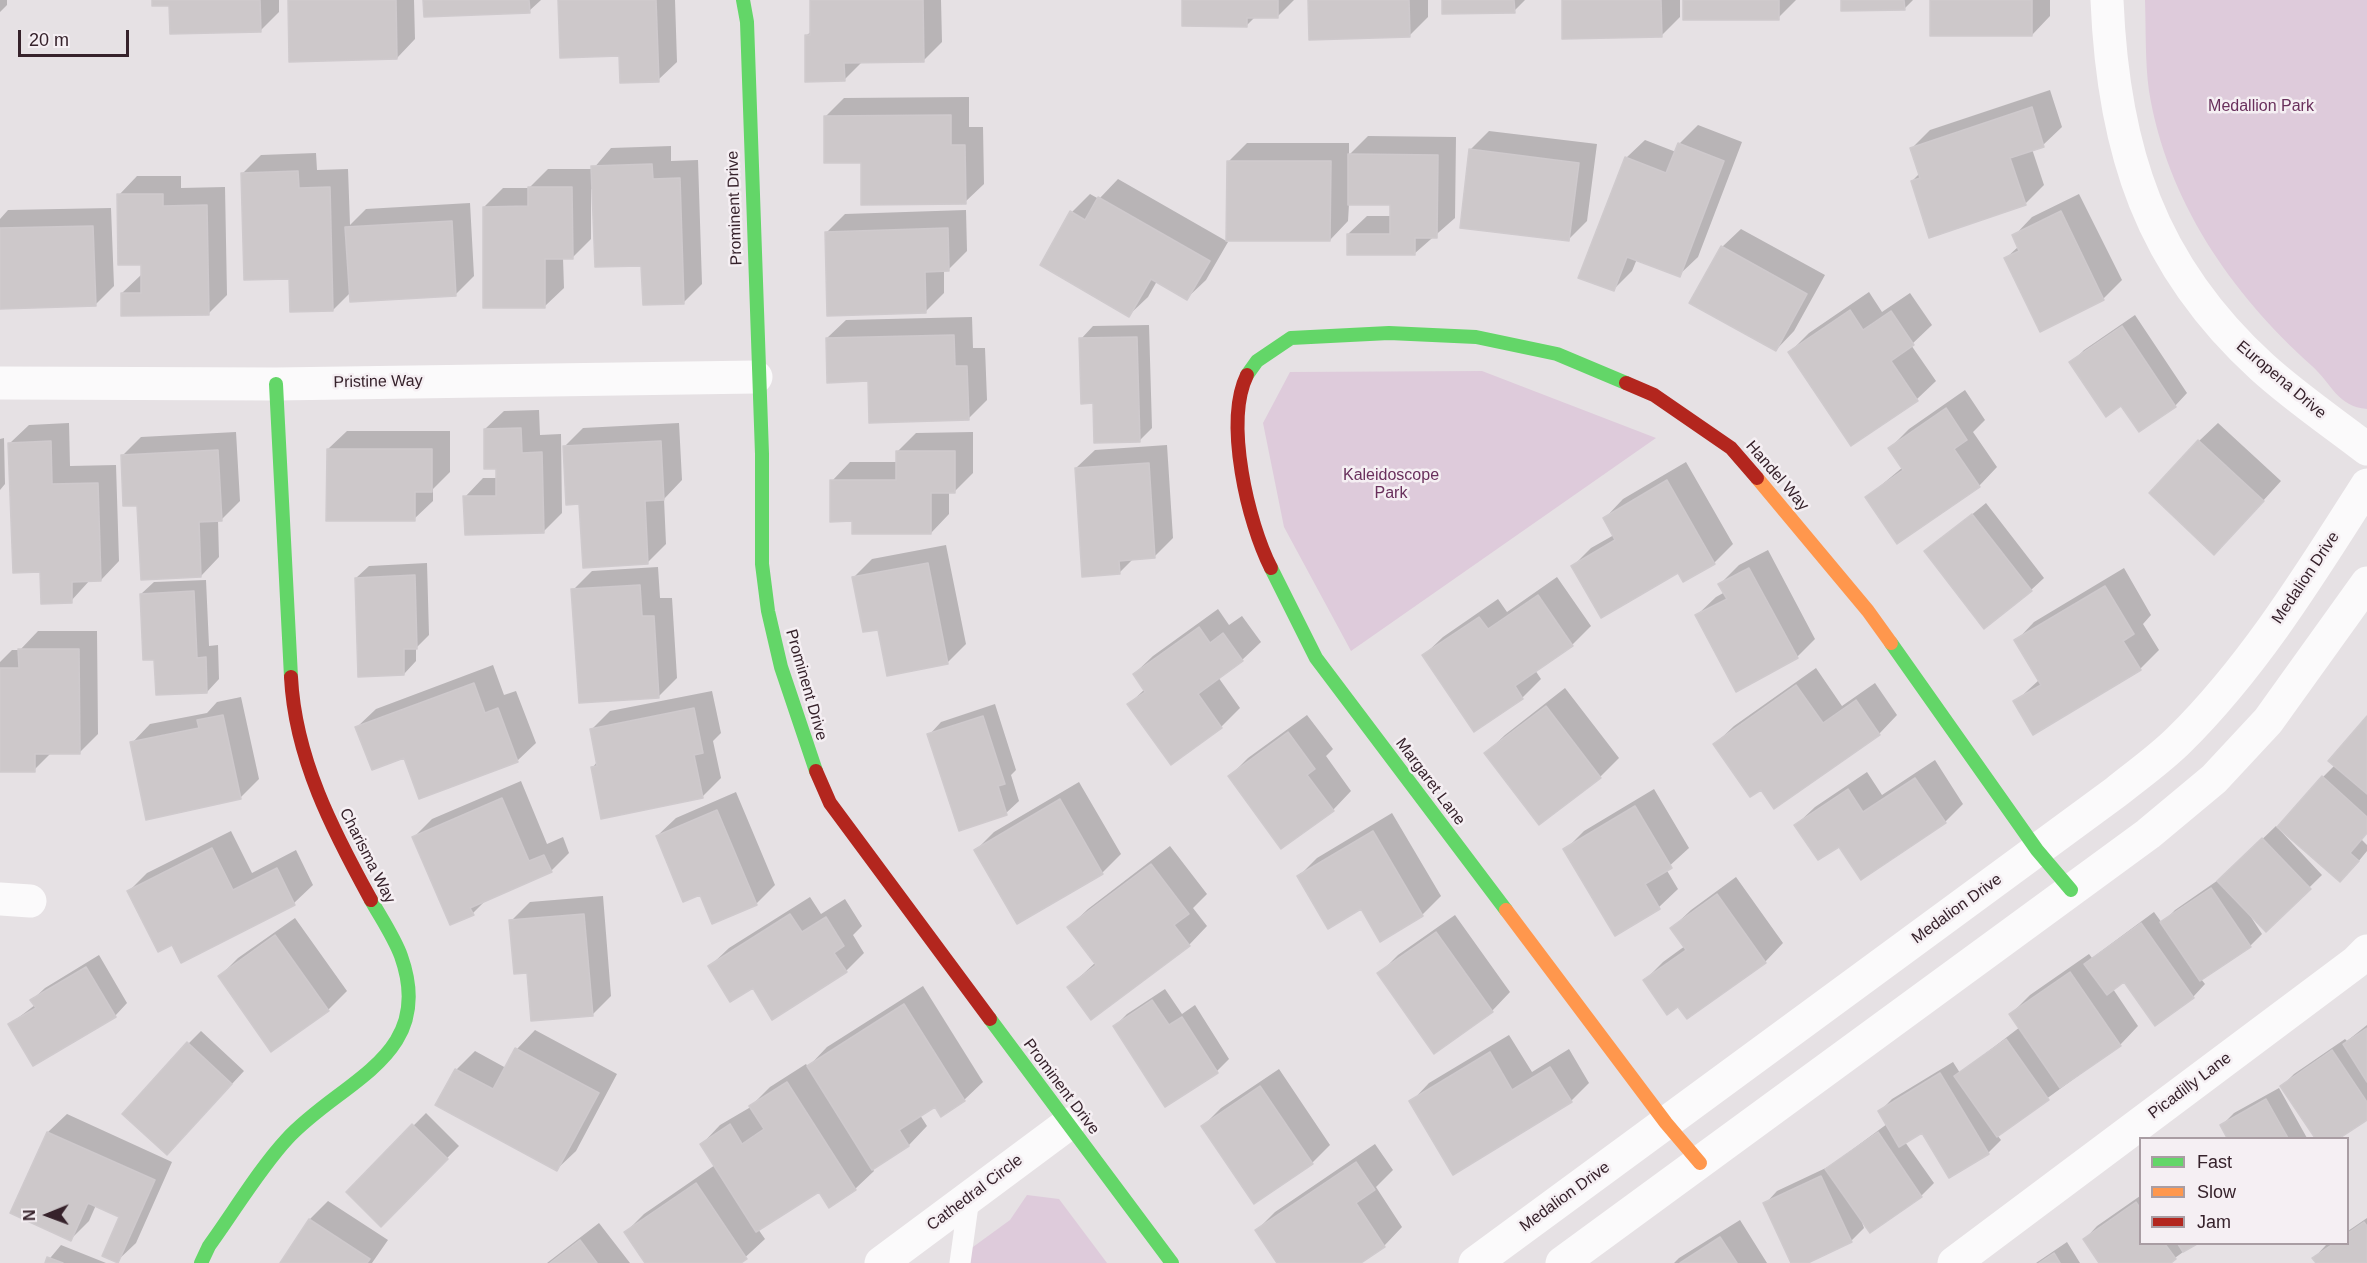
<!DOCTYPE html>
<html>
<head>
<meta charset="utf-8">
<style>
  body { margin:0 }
  #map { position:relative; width:2367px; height:1263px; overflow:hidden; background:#e6e1e4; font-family:Arial,sans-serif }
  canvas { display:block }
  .legend { position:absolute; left:2139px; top:1137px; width:210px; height:108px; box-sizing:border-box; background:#f5eff3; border:2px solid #a99da3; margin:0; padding:8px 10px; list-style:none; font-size:18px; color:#36222b }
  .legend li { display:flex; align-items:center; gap:12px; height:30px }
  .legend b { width:30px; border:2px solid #a99da3 }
  .north { position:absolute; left:18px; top:1185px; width:60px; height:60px; -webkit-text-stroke:4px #f5eff3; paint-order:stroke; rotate:269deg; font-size:16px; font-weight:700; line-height:24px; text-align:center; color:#36222b }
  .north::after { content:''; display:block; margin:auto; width:21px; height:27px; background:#36222b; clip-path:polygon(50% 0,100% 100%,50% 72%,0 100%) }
  .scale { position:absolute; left:18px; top:30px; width:111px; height:27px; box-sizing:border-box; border:3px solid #36222b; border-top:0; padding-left:8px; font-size:18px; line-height:21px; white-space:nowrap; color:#36222b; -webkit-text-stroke:4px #f5eff3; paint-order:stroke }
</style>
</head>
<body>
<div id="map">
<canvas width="2367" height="1263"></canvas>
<ul class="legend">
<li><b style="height:8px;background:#63d668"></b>Fast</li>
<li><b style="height:8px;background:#ff974d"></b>Slow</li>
<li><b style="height:8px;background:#b3261e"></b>Jam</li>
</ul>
<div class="north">N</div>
<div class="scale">20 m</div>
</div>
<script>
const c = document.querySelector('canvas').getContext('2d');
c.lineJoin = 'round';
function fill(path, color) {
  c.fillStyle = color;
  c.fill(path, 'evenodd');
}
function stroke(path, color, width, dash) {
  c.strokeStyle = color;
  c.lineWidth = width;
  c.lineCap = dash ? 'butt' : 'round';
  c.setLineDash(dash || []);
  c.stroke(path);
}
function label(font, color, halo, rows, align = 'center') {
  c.font = font + ' Arial,sans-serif';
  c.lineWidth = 5;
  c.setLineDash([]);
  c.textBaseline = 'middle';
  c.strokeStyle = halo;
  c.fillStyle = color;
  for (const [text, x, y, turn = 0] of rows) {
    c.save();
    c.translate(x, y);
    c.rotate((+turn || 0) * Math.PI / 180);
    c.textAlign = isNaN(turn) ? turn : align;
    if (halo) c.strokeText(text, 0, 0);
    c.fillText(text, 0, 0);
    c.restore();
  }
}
fill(new Path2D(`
  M2145,0H2367V409C2338,407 2331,383 2312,366C2231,293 2167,201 2149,91C2145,62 2146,30 2145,0Z
  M1482,371L1656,438L1351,651L1284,527L1263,423L1290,372Z
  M1027,1195L1059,1199L1107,1263H951L1010,1220Z`), '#decbdb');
fill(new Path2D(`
  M0,0H7V5L0,12Z
  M153,0H279V12L260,31Z
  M289,0H414L415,39L397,58Z
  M424,0H541L529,11Z
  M560,0H675L677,62L658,80L620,54Z
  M811,0H941L942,42L923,61L862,62L844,80L807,35L812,31Z
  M1184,0H1294L1277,17H1255L1246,26Z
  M1310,0H1428V17L1409,36Z
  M1443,0H1525L1514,11Z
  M1563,0H1680V17L1661,36Z
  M1684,0H1796L1778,18Z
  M1842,0H1913L1904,9Z
  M1931,0H2050V16L2032,35Z
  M2050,90L2062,127L2043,145L2032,149L2044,185L2025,204L1912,181L1920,173L1912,148L1930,130Z
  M969,97V127H983L984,184L965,202L862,161L825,117L844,98Z
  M1698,125L1742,142L1698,257L1679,275L1637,259L1632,271L1613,290L1626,158L1645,140L1676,152L1679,144Z
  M1489,131L1597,144L1587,221L1568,240L1470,150Z
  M1368,136L1456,137L1455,218L1414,254L1348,234L1367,216H1392V204H1349L1348,221L1330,240L1228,162L1247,143H1349V155Z
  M671,146V161L698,160L702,284L684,302L643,265L593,189H591V239L572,258H563L564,288L545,306L484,207L503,188H529L548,169H593L611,148Z
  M316,153L317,170L348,169L350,225L366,209L470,203L474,276L455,295L351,292L333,310L291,277L243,173L261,155Z
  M137,176H181V188L225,187L227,295L208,314L122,293L141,275L143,263L119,195Z
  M1118,179L1228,242L1206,280L1187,298L1157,281L1148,297L1129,315L1072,212L1090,194L1099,199Z
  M2079,194L2122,280L2103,299L2005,259L2019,246L2014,236L2032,217Z
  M111,208L114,286L95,305L0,307V219L8,210Z
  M966,210L967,251L948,270H944V293L926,311L826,233L845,214Z
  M1741,229L1825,275L1794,331L1776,350L1722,247Z
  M1869,292L1882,312L1910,293L1932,325L1911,345L1936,381L1917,399L1852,444L1790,352L1809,333Z
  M2135,315L2187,393L2175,406L2122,404L2071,363L2084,350Z
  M972,317L973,348H985L987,400L968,419L869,380L827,338L846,320Z
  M1149,325L1152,428L1140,440L1094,402L1081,339L1093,326Z
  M1965,390L1985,420L1973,432L1997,467L1979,486L1867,497L1903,467L1890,448L1909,429Z
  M539,410L540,435L561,434L562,513L543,532L465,497L483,478H498L497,467L485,429L504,411Z
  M69,423L70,466L116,465L119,561L101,580H90L71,601L42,570L10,443L29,425Z
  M679,423L682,480L664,499L666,544L647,563L580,502L564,447L583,428Z
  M2218,423L2281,481L2233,534L2199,441Z
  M347,431H450V472L433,489V501L414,519L328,449Z
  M236,432L240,501L221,520H218L219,557L201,576L138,504L122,456L141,437Z
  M973,432V473L954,492H949V514L931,533L853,520L832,481L850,462H898V451L916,433Z
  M4,438L5,484L0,490V439Z
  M1167,445L1173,538L1154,557L1134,558L1119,573L1076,468L1095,450Z
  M1686,462L1733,544L1714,563L1573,566L1591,548L1614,535L1605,518L1623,499Z
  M1986,503L2044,578L2031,590L1926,552Z
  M946,545L966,644L947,663L880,628L854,577L872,559Z
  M1768,550L1815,639L1797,657L1697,615L1716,597L1725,592L1720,584L1739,565Z
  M427,563L429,635L416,648V661L404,674L356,578L369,566Z
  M658,567L660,598H672L677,678L659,696L573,590L592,571Z
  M2124,568L2151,615L2143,624L2159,650L2140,669L2033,733L2015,702L2039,680L2016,641L2034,622Z
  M1557,577L1591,626L1572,645L1535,670L1541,679L1522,698L1424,655L1443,637L1498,599L1507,612Z
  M206,580L209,646L218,645L219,679L207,692L155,658L141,594L154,582Z
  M1218,609L1229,625L1242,616L1261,642L1242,660L1218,677L1240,708L1221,727L1129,704L1145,689L1134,674L1153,656Z
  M38,631H97L98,734L79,753L52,752L34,770H0V662L12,650H20Z
  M493,665L504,695L516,691L536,743L517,761L405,756L357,727L376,709Z
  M1816,668L1842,706L1875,683L1897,715L1879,734L1762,788L1715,744L1734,726Z
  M1565,688L1619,758L1600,777L1486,753L1505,735Z
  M712,691L721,733L713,741L721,778L702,797L593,767L597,762L591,730L610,711Z
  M241,697L259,779L240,798L132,743L150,724L207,713L217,702Z
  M995,704L1016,770L1011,775L1019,801L1006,813L929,735L941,722Z
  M1307,715L1333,749L1326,756L1351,791L1333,810L1230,776L1248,758Z
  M2367,719V833L2361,839L2367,845V851L2353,868L2323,777L2335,765Z
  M1935,760L1963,804L1945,822L1839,844L1796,825L1815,807L1867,772L1882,795Z
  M521,781L547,844L563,837L569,853L551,871L487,899L473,913L414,837L432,819Z
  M1079,782L1121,854L1102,873L1017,922L976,850L994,832Z
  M1654,789L1689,848L1666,869L1678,889L1659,907L1616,934L1565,850L1584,831Z
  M736,792L775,885L756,904L657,836L676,818Z
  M1392,813L1441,896L1422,915L1380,940L1361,907L1298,877L1317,858Z
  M2276,826L2322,875L2266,930L2249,914L2262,934L2250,946L2201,979L2205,984L2193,997L2125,980L2113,989L2138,1026L2120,1045L1997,1135L2001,1140L1988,1153L1922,1131L1905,1142L1934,1183L1921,1196L1870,1231L1860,1217L1864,1228L1851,1241L1805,1263H1793L1765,1204L1777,1191L1830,1166L1887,1124L1880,1111L1892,1099L1953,1062L1960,1073L2020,1027L2011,1014L2030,995L2089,954L2092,958L2154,912L2162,923L2175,910L2224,876Z
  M231,831L252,873L296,850L313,885L294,903L181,961L172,943L129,891L147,873Z
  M1170,846L1207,894L1193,908L1207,926L1189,945L1069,987L1096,962L1069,927L1088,909Z
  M1736,877L1783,943L1765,962L1678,1005L1645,980L1663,962L1685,946L1672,928L1691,910Z
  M603,896L611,996L592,1015L528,972L511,921L530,902Z
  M810,897L821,914L845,899L862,926L853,935L864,953L846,971L753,986L710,966L729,948Z
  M1455,915L1510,992L1492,1011L1379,974L1398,955Z
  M295,918L347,991L328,1010L220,976L238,958Z
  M99,955L127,1003L115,1016L10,1024L35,1005L32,1000L45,988Z
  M923,986L983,1082L964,1100L936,1105L920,1115L927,1126L909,1145L872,1168L874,1171L855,1189L819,1190L758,1229L765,1239L739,1263H646L626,1232L644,1214L715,1165L702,1144L720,1125L749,1108L770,1087L806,1064L808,1067L827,1047Z
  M1165,989L1182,1014L1195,1005L1229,1059L1217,1071L1115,1026L1127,1014Z
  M2367,1025V1118L2337,1138H2317L2282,1086L2294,1074L2345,1039L2347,1041Z
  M535,1030L617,1074L576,1151L557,1169L456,1070L475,1051L506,1068L517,1049Z
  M201,1031L244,1071L179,1141L189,1043Z
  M1509,1035L1532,1072L1569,1049L1589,1083L1571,1101L1411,1102L1429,1083Z
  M1279,1069L1330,1145L1312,1163L1203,1126L1221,1108Z
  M2279,1088L2307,1138H2229L2222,1125L2234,1113Z
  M426,1113L459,1146L381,1225L348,1192Z
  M67,1114L172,1162L136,1243L117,1261L121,1217L96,1205L89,1221L71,1239L12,1212L48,1132Z
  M1375,1144L1393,1170L1376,1187L1402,1227L1384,1246L1359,1263H1279L1257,1230L1275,1212Z
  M2140,1196V1244H2194L2168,1263H2101L2085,1239L2097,1226Z
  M328,1201L388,1240L372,1263H282L310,1219Z
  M2367,1218V1263H2317L2314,1258L2326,1245L2348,1244V1231Z
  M1740,1220L1767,1263H1674L1679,1258Z
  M599,1223L630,1263H547Z
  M2067,1242L2080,1263H2036Z
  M61,1245L106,1263H46Z`), '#0003');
const building = new Path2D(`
  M152,0H260L261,32L170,34L169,6H152Z
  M288,0H396L397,59L289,62Z
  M423,0H529L530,13L424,17Z
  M558,0H656L659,82L620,83L619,56L560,58Z
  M810,0H923L924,62L844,63L845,81L805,82V35H810Z
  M1182,0H1278V18H1247V27L1182,26Z
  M1308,0H1409L1410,37L1309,40Z
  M1442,0H1514L1515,13L1442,14Z
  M1562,0H1661L1662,37L1562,39Z
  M1683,0H1779V20H1683Z
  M1841,0H1904L1905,10L1841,11Z
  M1930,0H2032V36H1930Z
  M2032,107L2044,147L2010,158L2026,205L1929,238L1911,181L1920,178L1910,148Z
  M951,115V145H965L966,204L861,205V163H824V116Z
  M1678,143L1724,161L1680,277L1627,257L1614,291L1578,278L1625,157L1666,173Z
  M1469,149L1579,163L1569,241L1460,228Z
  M1348,154L1438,155L1437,238H1415V255H1347V234H1390V205H1348Z
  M1227,161H1331L1330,241H1226Z
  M652,164L653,179L680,178L684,304L643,305L641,266L595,267L591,166Z
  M298,171L299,188L330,187L333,311L290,312L289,279L244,280L241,173Z
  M528,187H572L573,259H545V308H483V207L528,206Z
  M117,194H163V206L207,205L209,315L121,316V293H141V265H118Z
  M1098,197L1210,261L1187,300L1151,279L1129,317L1040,265L1070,211L1085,220Z
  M2061,211L2104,300L2040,332L2004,258L2019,251L2012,235Z
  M452,221L456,296L350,302L345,227Z
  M93,226L96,306L0,309V228Z
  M948,228L949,271L925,272L926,313L827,316L825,232Z
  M1721,246L1807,294L1776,351L1689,303Z
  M1850,310L1863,330L1891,311L1914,345L1891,361L1918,401L1851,446L1788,352Z
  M2122,326L2176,407L2139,432L2121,406L2106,417L2069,362Z
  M954,335L955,366H967L969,420L869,423L868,381L827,383L826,338Z
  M1137,337L1140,442L1094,443L1093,403L1081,404L1079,338Z
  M1946,408L1967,440L1954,449L1980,487L1897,544L1865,497L1903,470L1888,448Z
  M521,428L522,453L542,452L544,533L465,535L463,496H496V469H484V429Z
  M2198,440L2264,501L2214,555L2149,493Z
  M51,441L52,484L98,483L101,581L72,582V603L41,604L40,572L13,573L8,443Z
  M661,441L664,500L645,501L648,564L583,568L579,504L566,505L563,446Z
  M327,449H432V492H415V521H326Z
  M218,450L222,521L199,522L201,577L141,580L137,506H123L121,455Z
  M896,451H955V493H931V534H852V521L830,522V480H896Z
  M1149,463L1155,558L1119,561L1120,574L1082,577L1075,468Z
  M1667,480L1715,564L1683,582L1678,573L1601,618L1571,566L1615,540L1603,518Z
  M1972,514L2032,591L1984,629L1924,551Z
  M928,563L948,664L887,676L878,630L863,632L852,577Z
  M1749,568L1798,658L1736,692L1695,615L1727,599L1718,584Z
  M415,575L417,649H404V675L358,677L355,578Z
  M640,585L642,616H654L659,698L579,703L571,589Z
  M2105,586L2134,634L2123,641L2141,670L2033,735L2013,701L2041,685L2014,640Z
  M194,591L197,658L206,657L207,693L156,695L154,660H143L140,594Z
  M1538,595L1573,646L1515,686L1523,699L1474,732L1422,655L1479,617L1488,629Z
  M1199,627L1210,643L1223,633L1243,661L1198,694L1222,728L1171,765L1127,704L1145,692L1133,674Z
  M18,649H79L80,754H35V772H0V668H19Z
  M474,683L485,713L498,708L518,762L419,799L404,758L372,770L355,727Z
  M1796,685L1823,723L1856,700L1880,735L1774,809L1761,790L1750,797L1713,744Z
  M1546,706L1601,778L1539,825L1484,753Z
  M694,708L703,753L694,755L703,798L601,819L591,767L597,766L590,729Z
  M223,715L241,799L146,820L130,742L199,728L197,720Z
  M983,716L1005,784L998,786L1007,815L959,831L927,734Z
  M2367,716V794L2328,761Z
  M1288,732L1315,769L1307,775L1334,811L1281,849L1228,776Z
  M2322,776L2367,817V833L2350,853L2359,861L2340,882L2277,827Z
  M1915,778L1946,823L1861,880L1839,847L1818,860L1794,825L1848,789L1863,812Z
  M502,798L529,861L544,855L552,872L470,908L474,915L450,925L412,837Z
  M1060,799L1103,874L1017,924L974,850Z
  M1635,806L1672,868L1645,884L1660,909L1615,936L1563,849Z
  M717,810L757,905L712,924L700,895L683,902L656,836Z
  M1373,831L1423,916L1380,942L1361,909L1328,929L1297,876Z
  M2262,838L2311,889L2266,932L2217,881Z
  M212,848L233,890L277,868L295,905L181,963L172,945L158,952L127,891Z
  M1151,864L1189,914L1174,925L1190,946L1091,1020L1067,987L1096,965L1067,927Z
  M2211,888L2251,947L2200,981L2160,922Z
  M1717,894L1766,963L1687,1019L1678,1007L1667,1015L1643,980L1686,950L1670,928Z
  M584,914L593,1016L531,1021L527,973L514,974L509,920Z
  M790,914L802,932L826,917L844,946L834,953L847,972L772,1020L753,988L730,1002L708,966Z
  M2141,923L2194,998L2155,1026L2124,982L2107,995L2084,964Z
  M1436,932L1493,1012L1434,1054L1377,973Z
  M275,935L329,1011L271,1052L218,976Z
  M86,967L116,1017L33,1066L8,1024L36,1008L30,1000Z
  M2070,972L2121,1046L2060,1088L2009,1014Z
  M1152,1000L1169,1025L1182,1017L1218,1073L1165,1107L1113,1026Z
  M904,1004L965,1101L941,1117L935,1107L899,1130L909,1146L872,1170L807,1066Z
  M2367,1028V1082L2343,1044Z
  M2006,1039L2049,1100L1997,1137L1954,1076Z
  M187,1042L232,1084L167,1155L122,1114Z
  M515,1048L599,1093L557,1171L435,1105L455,1069L493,1089Z
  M2332,1050L2367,1102V1120L2340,1138H2315L2280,1086Z
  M1490,1052L1512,1090L1550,1067L1572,1102L1453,1175L1409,1101Z
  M1940,1073L1989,1154L1949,1178L1922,1133L1899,1147L1878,1111Z
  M787,1082L856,1190L829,1208L819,1192L756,1232L700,1144L730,1124L742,1144L764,1129L749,1106Z
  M1260,1086L1313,1164L1254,1204L1201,1126Z
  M2266,1099L2288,1138H2227L2220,1125Z
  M412,1124L448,1159L381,1227L346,1192Z
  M47,1132L155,1180L118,1263L102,1256L119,1217L88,1203L71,1241L10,1213Z
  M1878,1132L1922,1197L1870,1233L1825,1169Z
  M1356,1162L1375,1190L1356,1203L1385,1247L1361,1263H1277L1255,1230Z
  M1821,1176L1852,1242L1808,1263H1791L1763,1203Z
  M696,1183L747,1259L741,1263H645L624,1232Z
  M2136,1202L2140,1208V1244H2165L2176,1259L2171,1263H2099L2083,1239Z
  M309,1219L370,1259L367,1263H280Z
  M2364,1222L2367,1226V1263H2316L2312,1258L2333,1244H2348V1233Z
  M1720,1237L1737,1263H1680Z
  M580,1240L597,1263H550Z
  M2178,1244H2197L2183,1252Z
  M2054,1253L2060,1263H2039Z
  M47,1257L63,1263H45Z`);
fill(building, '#cdc8ca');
stroke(building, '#cfcacd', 1.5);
stroke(new Path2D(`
  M960,1263L969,1198`), '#fbfafb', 21);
stroke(new Path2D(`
  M2107,0C2113,149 2150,265 2262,367C2295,397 2332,422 2367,449
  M0,383L276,384L756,377
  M0,899L30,901
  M881,1263L1068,1124
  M1475,1263L2116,792C2137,775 2160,759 2179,740C2254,666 2311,573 2367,485
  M1562,1263L2148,834L2214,779L2268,721L2367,583
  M1954,1263L2356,962L2367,951`), '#fbfafb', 33);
stroke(new Path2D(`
  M743,0L747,22L762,454V564L768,611L781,667L816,771
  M1247,375L1257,361L1291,338L1389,333L1476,337L1557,354L1626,383
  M276,384L291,677
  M1271,568L1316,658L1506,910
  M1891,643L2037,850L2071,890
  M990,1019L1172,1263
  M201,1263L209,1246C233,1213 260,1168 287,1139C341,1080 437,1057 401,956C394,937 381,918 371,900`), '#63d668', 14);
stroke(new Path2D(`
  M1757,478L1868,611L1891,643
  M1506,910L1666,1123L1700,1163`), '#ff974d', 14);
stroke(new Path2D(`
  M1247,375C1224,422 1248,523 1271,568
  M1626,383L1654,395L1731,448L1757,478
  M291,677C295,758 333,831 371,900
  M816,771L830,803L990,1019`), '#b3261e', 14);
label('16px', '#69305c', '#f5eff3', [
  ["Medallion Park",2261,107],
  ["Kaleidoscope",1391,476],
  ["Park",1391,494]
]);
label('16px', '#36222b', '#f5eff3', [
  ["Prominent Drive",735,208,-92],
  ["Europena Drive",2281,380,40],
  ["Pristine Way",378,382,-1],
  ["Handel Way",1777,476,49],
  ["Medalion Drive",2306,578,-56],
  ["Prominent Drive",806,685,74],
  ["Margaret Lane",1430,782,53],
  ["Charisma Way",367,856,63],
  ["Medalion Drive",1957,909,-36],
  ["Picadilly Lane",2190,1086,-37],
  ["Prominent Drive",1061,1087,53],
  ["Cathedral Circle",975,1193,-37],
  ["Medalion Drive",1565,1197,-36]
]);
</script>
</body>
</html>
